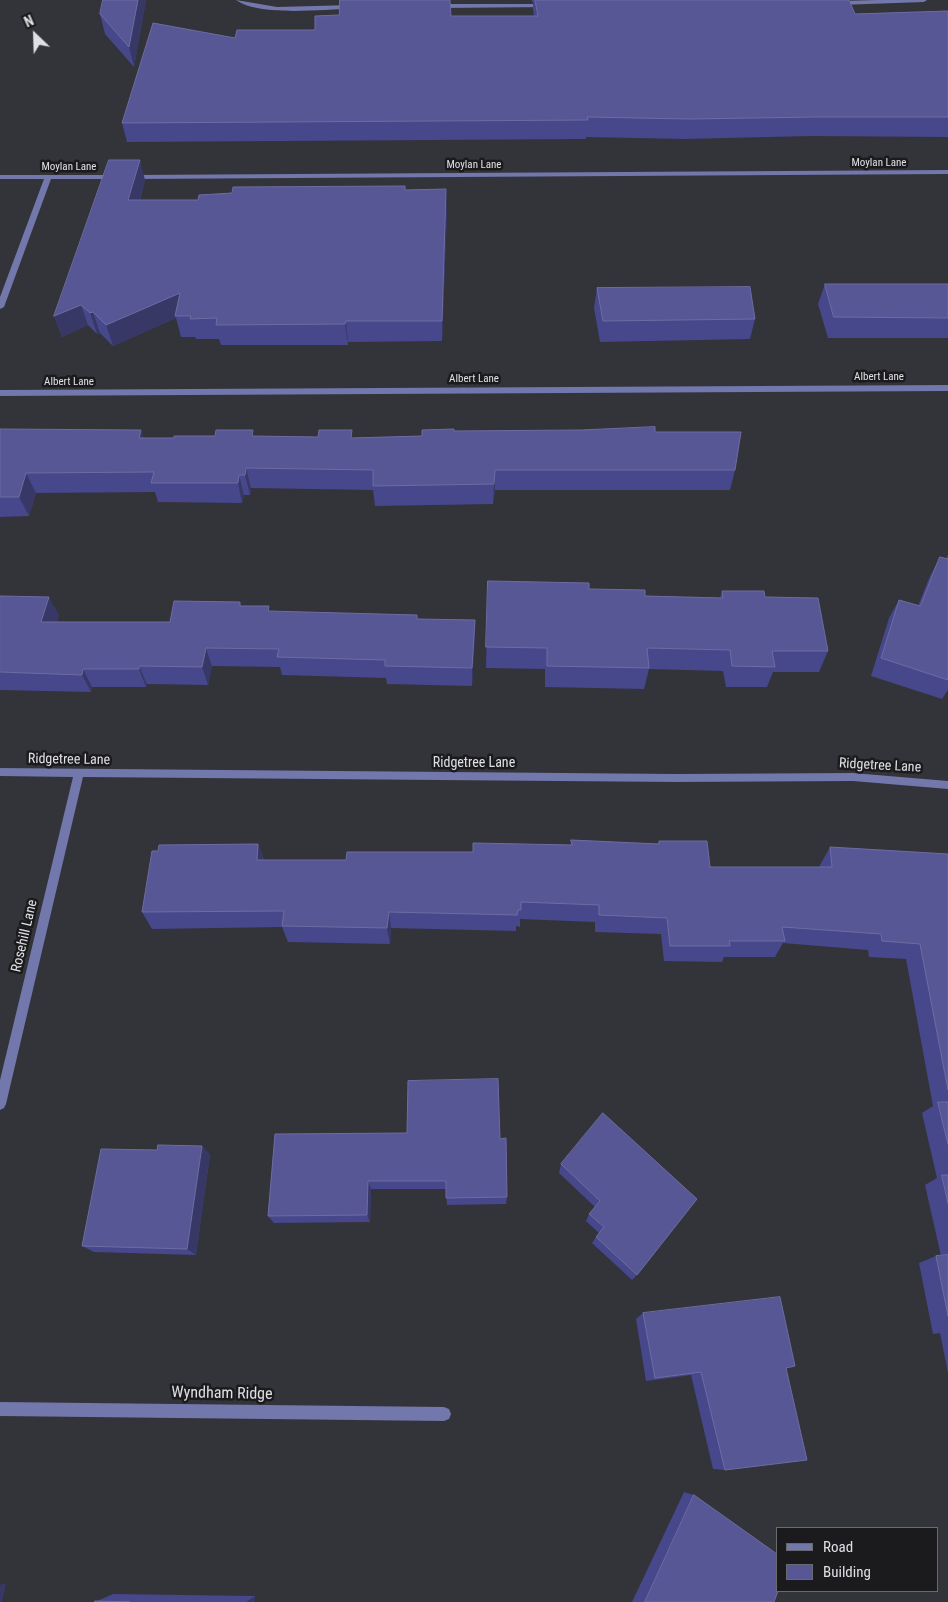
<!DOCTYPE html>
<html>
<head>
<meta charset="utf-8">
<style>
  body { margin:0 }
  #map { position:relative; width:948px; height:1602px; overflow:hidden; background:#33333a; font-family:"Roboto Condensed",sans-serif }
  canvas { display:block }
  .legend { position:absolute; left:776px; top:1527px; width:162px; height:65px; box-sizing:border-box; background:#1b1b1e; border:1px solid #696a6d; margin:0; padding:6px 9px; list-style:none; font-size:15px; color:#dfe0e4 }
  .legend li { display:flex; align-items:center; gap:10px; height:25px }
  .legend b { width:25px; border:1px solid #696a6d }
  .north { position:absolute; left:10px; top:10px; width:50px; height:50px; -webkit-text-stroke:4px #1b1b1e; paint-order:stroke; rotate:336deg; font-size:14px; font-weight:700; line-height:20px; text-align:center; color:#dfe0e4 }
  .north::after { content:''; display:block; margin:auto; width:18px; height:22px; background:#dfe0e4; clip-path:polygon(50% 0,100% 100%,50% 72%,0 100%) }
</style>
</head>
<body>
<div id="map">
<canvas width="948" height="1602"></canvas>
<ul class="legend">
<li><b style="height:6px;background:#7277ac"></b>Road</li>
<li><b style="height:14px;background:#585795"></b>Building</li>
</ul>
<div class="north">N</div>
</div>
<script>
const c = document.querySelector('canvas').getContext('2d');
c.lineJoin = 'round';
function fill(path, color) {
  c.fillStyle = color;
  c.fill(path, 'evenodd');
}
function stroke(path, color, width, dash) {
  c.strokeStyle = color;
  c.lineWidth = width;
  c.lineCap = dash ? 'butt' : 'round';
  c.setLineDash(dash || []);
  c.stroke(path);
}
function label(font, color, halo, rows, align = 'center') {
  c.font = font + ' "Roboto Condensed",sans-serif';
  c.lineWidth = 5;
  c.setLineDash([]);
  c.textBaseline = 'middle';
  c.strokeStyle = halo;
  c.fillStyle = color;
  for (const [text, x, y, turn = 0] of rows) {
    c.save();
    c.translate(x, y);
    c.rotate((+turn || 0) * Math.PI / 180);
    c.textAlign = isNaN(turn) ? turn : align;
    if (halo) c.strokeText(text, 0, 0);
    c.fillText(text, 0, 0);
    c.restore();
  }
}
fill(new Path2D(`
  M236,0L277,7L352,5L355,7L352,9C322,9 260,17 236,0Z
  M877,0H927L924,2L839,5L836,3L839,1Z
  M547,4L550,6L549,7L439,8L436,6L439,4Z
  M948,170V174L132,179L129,177L132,175Z
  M0,175H115L118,177L115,179H51L4,307L0,309V297L44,179H0Z
  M948,385V391L0,396V390Z
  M0,768L676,774L853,773L948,781V789L853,781L676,782L83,777L6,1104L4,1108L0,1110V1080L73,777L0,776Z
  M0,1402L444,1407L449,1409L451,1414L449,1419L444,1421L0,1416Z`), '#7277ac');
fill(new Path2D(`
  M146,0L134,67L105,34L100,14Z
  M532,0H849L855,14L948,11V137L811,136L685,139L586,137V139L127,142L122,123L235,38L451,16H534L533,10V2H532Z
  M145,180L140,200H198L405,186V190L447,210L442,341L348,342V345H221L219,339H196L195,337H181L176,318L113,346L100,333L97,334L88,325L62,337L54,316Z
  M825,284H948V338H828L818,304Z
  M597,288L755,319L750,339L600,342L594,308Z
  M0,429L144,438H174L254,436L353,438L422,436L454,431L655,432L735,470L730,490H495L493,504L375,506L373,490L251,488L250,495H244L242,503L158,502L155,492L36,493L29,516L0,517Z
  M948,554V690L942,699L871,676L889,618L899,600L918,606L930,576L940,557L946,559Z
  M488,581L589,589L645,596L720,598L722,591L765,597L828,651L819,672H773L767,687H726L723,671L649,669L644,689L545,687V669L486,668Z
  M0,596L59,615L57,622H170L241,606L270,611L418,619L475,620L472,686L387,684L386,678L282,675L280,667L212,666L208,685L147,684L146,687H92L91,692L0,690Z
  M571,840L658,844L659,841L710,867H820V865L830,847L948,854V1373L940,1333L933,1334L919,1263L936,1256H941L925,1185L937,1178L922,1113L933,1106L906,959L869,957L868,950L783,943L775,957H724L722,962L664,961L661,934L595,932V922L520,919V927L516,926V931L391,928L390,944L288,942L282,927L152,929L142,912L258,844L264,860H346L473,852L571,845Z
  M603,1113L637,1275L632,1280L592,1243L599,1233L586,1221L589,1214L595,1207L559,1173L561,1164Z
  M275,1134L500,1139L507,1197L506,1204L447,1205L446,1189H371L370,1222L274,1223L268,1216Z
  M210,1154L196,1255L94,1252L82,1246Z
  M643,1313L786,1368L725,1470L713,1469L691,1375L646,1381L636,1319Z
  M684,1492L694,1495L774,1602H632Z
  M113,1594L255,1596L254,1602H95Z`), '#47478c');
fill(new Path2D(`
  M138,0H146L134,67L129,47Z
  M140,160L145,180L134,220L128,200Z
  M446,189L447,210L442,341V321Z
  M180,293L175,316L176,318L113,346L106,325Z
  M81,305L88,325L62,337L54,316Z
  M93,312L100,333L97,334L90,313Z
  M346,321L348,342V345L345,324Z
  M141,430L148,450L139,438Z
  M246,468L251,488L250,495L245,475Z
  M495,470V490L493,504L494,484Z
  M26,473L36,493L29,516L19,497Z
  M239,475L244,495L242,503L238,483Z
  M49,597L59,615L51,641L41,622Z
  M475,620V639L472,686V668Z
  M206,648L212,666L208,685L202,667Z
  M139,666L147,684L146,687L139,669Z
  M83,669L92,687L91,692L82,675Z
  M258,844L265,861L257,860Z
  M389,912L391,928L390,944L387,928Z
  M202,1146L210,1154L196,1255L187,1249Z
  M368,1181L371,1189L370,1222L367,1215Z
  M6,1583L2,1602H0V1585Z
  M255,1596L254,1602H246Z`), '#383867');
const building = new Path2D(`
  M103,0H138L129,47L100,14Z
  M340,0H450L451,16H538L535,0H849L855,14L948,11V117H816L689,119L587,117L588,120L122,123L153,23L235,38L237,30H315V16L339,15Z
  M109,160H140L128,200H198L199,195L232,193L233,187L405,186V190L446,189L442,321H346L345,324L216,325L217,318L190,319L191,316H175L180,293L106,325L93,312L90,313L81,305L54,316Z
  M825,284H948V318L834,317Z
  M750,287L755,319L603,321L597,288Z
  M655,427V432H741L735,470H495L494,484L373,486V470L246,468L245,475H239L238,483H151L154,472L26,473L19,497H0V429L141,430L139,438H174V436H215L216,430H253L252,436L318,437L319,430H352L351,438L422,436V430L454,429V431L581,430Z
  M940,557L948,559V680L881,658L899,600L920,606Z
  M488,581L589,583V589L645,590V596L723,598L722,591H764L765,597L818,598L828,651H772L775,667L732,666L730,650L647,648L649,668L547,666V648L486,647Z
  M0,596L49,597L41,622H170L174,601L240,602V606H269L268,611L417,615V619L475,620L472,668L385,666V660L277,657L279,649L206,648L202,667L139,666V669H83L82,675L0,672Z
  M571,840L659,844V841H707L710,867H832L830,847L948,854V1090L920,944L882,941L881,934L782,927L785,941H729L730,946H670L667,918L599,915V905L521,902V910H518L517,915L389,912L387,928L282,926L284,911L142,912L152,851H158L159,845L258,844L257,860H346L347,852H473V843L572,845Z
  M498,1079L500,1139L506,1138L507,1197L446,1198V1181H368L367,1215L268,1216L275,1134L407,1133L408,1081Z
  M938,1102H948V1144Z
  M603,1113L697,1199L637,1275L596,1237L604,1227L589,1214L600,1201L561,1164Z
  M158,1145L202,1146L187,1249L82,1246L101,1149L157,1150Z
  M942,1175H948V1203Z
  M948,1255V1316L936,1256Z
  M780,1297L795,1366L786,1368L807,1460L725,1470L701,1372L655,1378L643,1313Z
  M694,1495L777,1554V1591H778L774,1602H645Z
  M95,1601L130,1602H95Z`);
fill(building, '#585795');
stroke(building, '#6d6ca2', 1);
label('11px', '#dfe0e4', '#1b1b1e', [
  ["Moylan Lane",879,163],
  ["Moylan Lane",474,165],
  ["Moylan Lane",69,167],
  ["Albert Lane",879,377],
  ["Albert Lane",474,379],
  ["Albert Lane",69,382]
]);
label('14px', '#dfe0e4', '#1b1b1e', [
  ["Ridgetree Lane",69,760,1],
  ["Ridgetree Lane",474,763],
  ["Ridgetree Lane",880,766,3],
  ["Rosehill Lane",25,936,-77]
]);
label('16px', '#dfe0e4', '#1b1b1e', [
  ["Wyndham Ridge",222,1394,1]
]);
</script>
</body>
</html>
